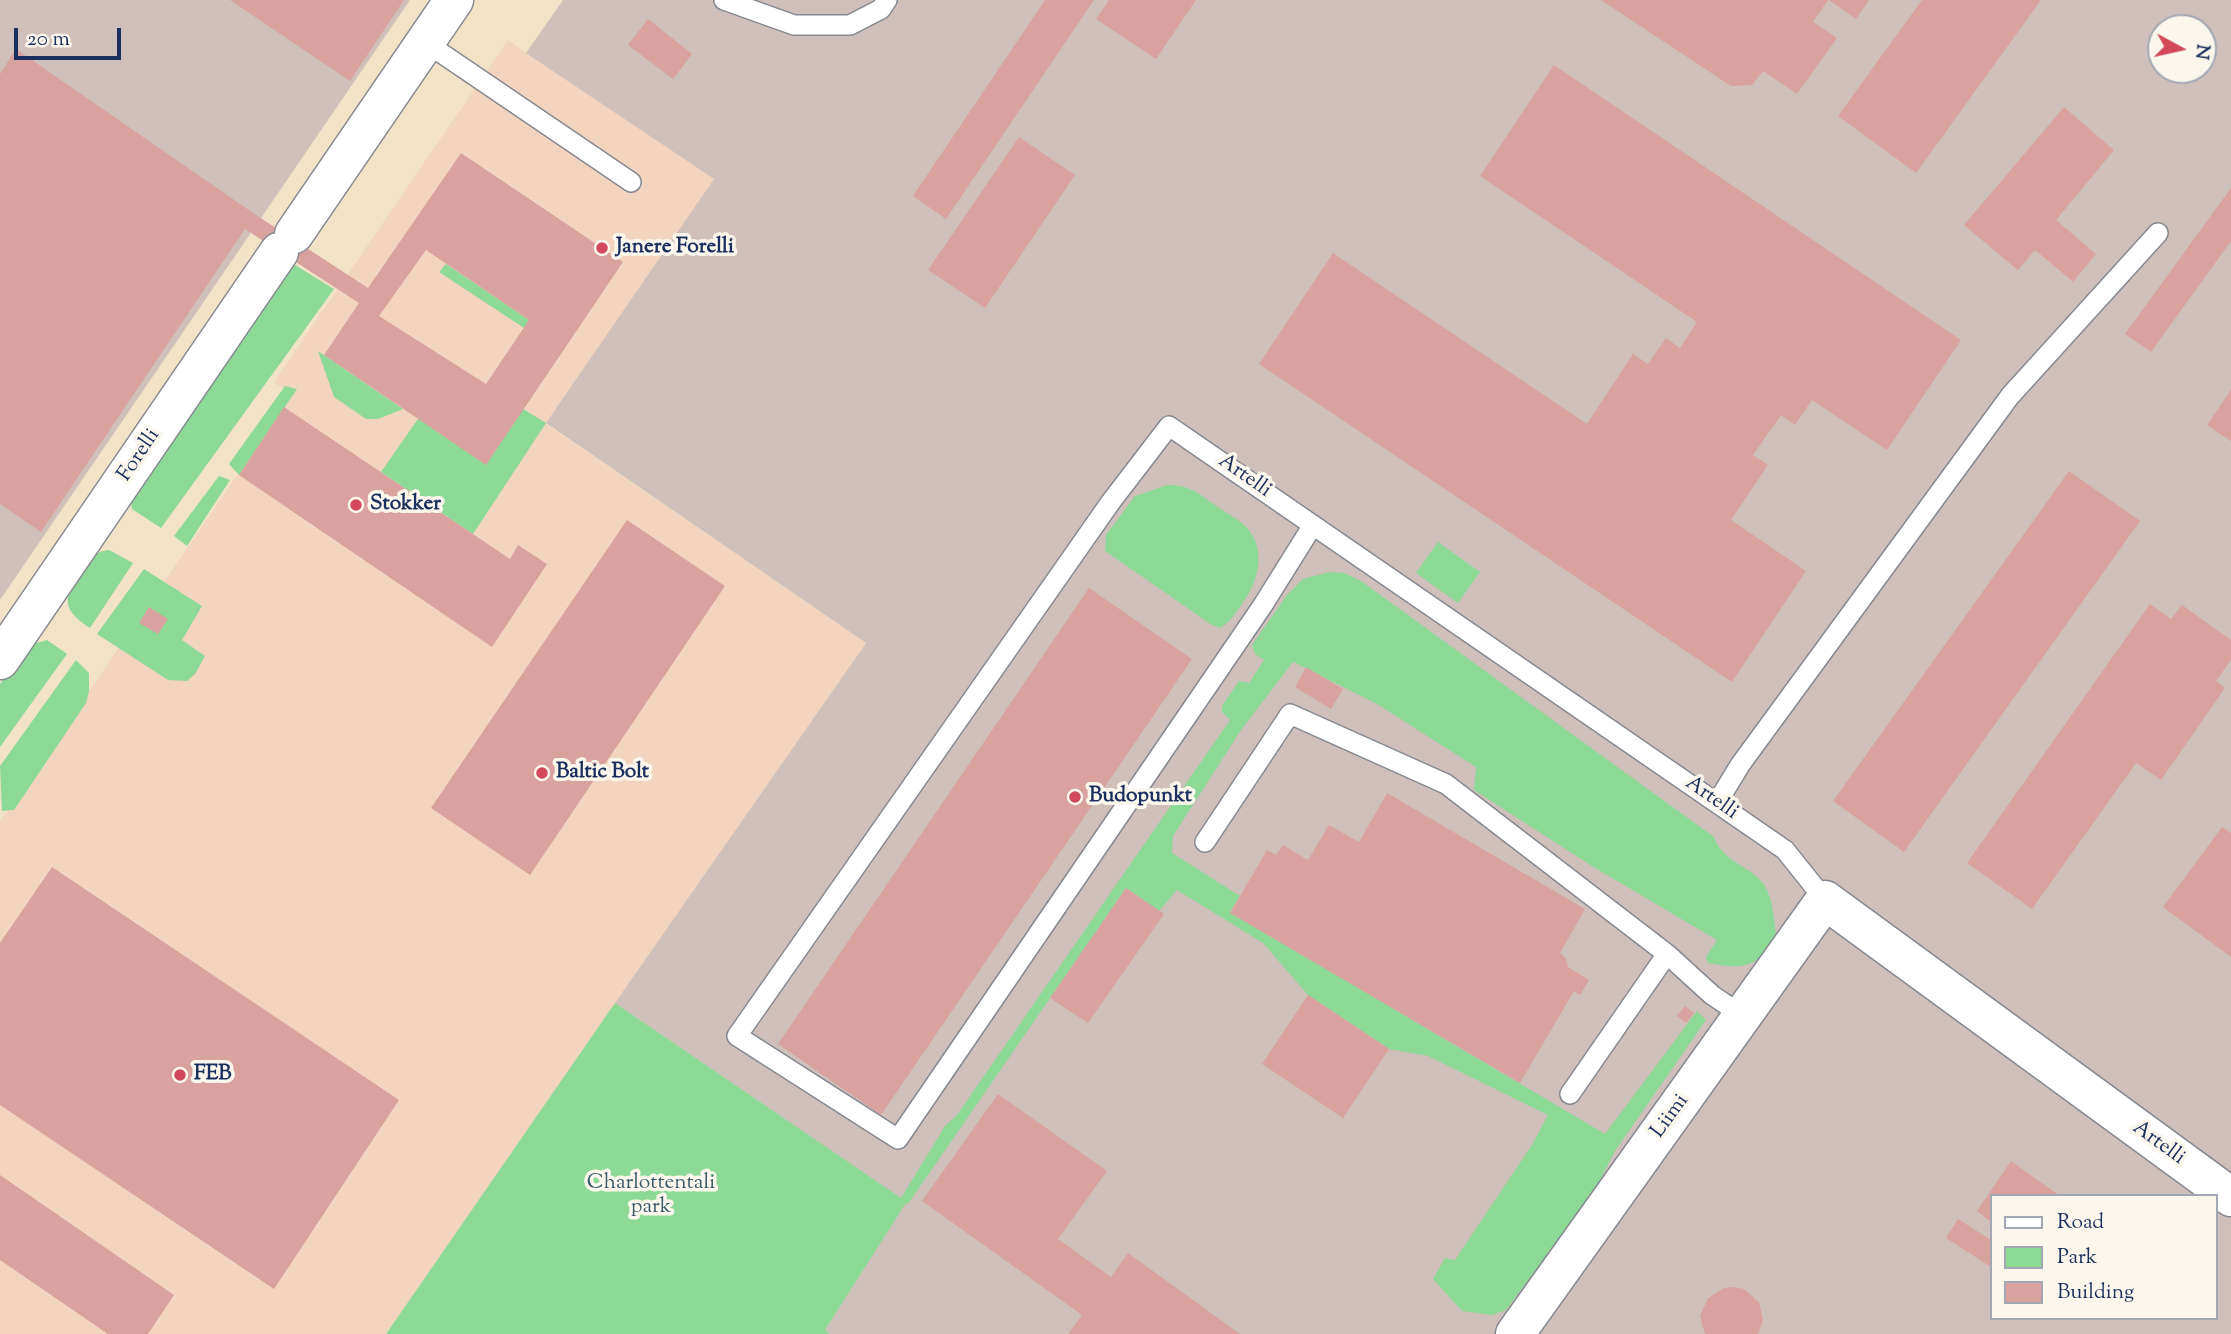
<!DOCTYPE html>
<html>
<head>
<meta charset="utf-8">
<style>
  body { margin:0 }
  #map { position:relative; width:2231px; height:1334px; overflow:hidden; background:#f2e3c7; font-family:"Sorts Mill Goudy",serif }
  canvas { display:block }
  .legend { position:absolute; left:1990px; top:1194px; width:228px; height:126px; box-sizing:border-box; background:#fbf7ec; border:2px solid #a1a7b3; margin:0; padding:9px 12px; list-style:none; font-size:21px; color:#1b2f5e }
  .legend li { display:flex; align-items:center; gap:14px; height:35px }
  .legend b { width:35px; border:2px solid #a1a7b3 }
  .north { position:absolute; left:2147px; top:14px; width:70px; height:70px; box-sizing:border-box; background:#fbf7ec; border:2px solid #a1a7b3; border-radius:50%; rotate:98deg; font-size:19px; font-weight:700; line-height:28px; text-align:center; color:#1b2f5e }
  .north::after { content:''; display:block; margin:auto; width:24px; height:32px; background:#d1495b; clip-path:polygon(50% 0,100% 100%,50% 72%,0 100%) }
  .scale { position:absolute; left:14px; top:28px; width:107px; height:32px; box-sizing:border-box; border:4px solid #1b2f5e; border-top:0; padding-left:9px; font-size:21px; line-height:24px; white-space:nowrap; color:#1b2f5e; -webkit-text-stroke:5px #fbf7ec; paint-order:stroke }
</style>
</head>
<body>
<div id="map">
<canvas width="2231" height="1334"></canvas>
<ul class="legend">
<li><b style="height:9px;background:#fff"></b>Road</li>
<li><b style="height:19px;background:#8dd996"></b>Park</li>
<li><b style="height:19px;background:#d9a29f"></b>Building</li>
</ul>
<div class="north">N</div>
<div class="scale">20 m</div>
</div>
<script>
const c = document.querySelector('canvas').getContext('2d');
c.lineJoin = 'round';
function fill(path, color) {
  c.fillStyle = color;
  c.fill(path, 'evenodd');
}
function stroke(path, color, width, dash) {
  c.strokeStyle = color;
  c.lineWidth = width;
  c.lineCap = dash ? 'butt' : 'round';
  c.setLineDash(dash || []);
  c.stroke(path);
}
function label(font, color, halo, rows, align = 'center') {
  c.font = font + ' "Sorts Mill Goudy",serif';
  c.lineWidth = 7;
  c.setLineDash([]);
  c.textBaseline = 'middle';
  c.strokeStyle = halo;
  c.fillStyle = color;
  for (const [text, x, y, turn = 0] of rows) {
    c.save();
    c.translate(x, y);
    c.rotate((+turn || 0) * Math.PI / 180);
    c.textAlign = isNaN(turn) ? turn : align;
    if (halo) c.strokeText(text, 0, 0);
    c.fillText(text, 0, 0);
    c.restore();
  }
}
fill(new Path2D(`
  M508,40L715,179L546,424L866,643L386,1334H0V821L292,395L274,382Z`), '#f3d4bf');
fill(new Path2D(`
  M0,0H410L0,600Z
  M563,0H2231V1334H830L825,1330L906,1202L615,1003L866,643L546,423L714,179L526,53ZM2161,28H2203V70H2161ZM1991,1196H2215V1318H1991Z`), '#cfc0bb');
fill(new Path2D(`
  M446,264L529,320L524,328L439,272Z
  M295,265L334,289L161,528L132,509L130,498L283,270Z
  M318,351L324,355L403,409L378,419H366L334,397Z
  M285,386L297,389L239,475L229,464Z
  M523,409L546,423L473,534L381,472L418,419Z
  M219,476L230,480L187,546L174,536Z
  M1167,485C1190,485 1198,493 1216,506C1226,513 1239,519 1247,528C1267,550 1258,583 1242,604C1236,613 1230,622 1220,628L1212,625L1105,551L1106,535L1135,496Z
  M1438,542L1480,572L1458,603L1416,573Z
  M109,550L133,563L90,628C63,611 62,598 79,573C88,560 92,552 109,550Z
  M144,569L202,606L182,640L205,656L195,674L187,681L168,680L97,634Z
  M1330,572L1344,573L1361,581L1714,837C1722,862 1752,866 1765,886C1773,900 1774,920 1776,935C1759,968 1742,970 1708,963L1706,957L1717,940L1595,868L1474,790L1476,767L1377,704L1293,662L1241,730L1173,836L1172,853L1240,896L1230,912L1605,1134L1697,1011L1706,1020L1615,1151L1596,1188L1506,1310L1492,1315L1462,1311L1433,1279L1445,1258L1455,1260L1532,1145L1548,1115L1428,1056L1389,1049L1308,995L1263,943L1177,890L1159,911L1126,888L908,1204L906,1203L825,1330L830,1334H386L615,1003L901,1198L945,1126L957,1115L1230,720L1222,712V706L1239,681L1249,683L1264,660L1255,654L1252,645L1287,595L1303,579Z
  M47,640L67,654L0,747V684L23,650L30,645Z
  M76,660L89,673V691L86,703L14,810L2,811L0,766Z`), '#8dd996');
fill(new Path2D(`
  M230,0H404L350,81Z
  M1045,0H1094L946,219L913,196Z
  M1109,0H1196L1156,59L1096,19Z
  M1601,0H1828L1813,22L1837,38L1797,94L1763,71L1752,85L1731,86Z
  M1829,0H1869L1856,19Z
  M1922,0H2041L1916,173L1838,116Z
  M648,19L692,54L673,79L628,45Z
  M16,49L256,215L368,288L461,153L623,262L486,465L324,355L359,303L245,229L41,532L0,504V74ZM426,250L529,320L486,384L379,316Z
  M1554,65L1961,340L1887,450L1812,400L1795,425L1781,415L1753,455L1768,465L1731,520L1806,571L1732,682L1259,364L1333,253L1587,424L1633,354L1648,364L1666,338L1680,348L1697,322L1480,176Z
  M2064,107L2114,150L2056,220L2096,254L2073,282L2035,250L2018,270L1964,225Z
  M1019,137L1075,175L985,308L928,270Z
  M2231,188V241L2151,352L2125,334Z
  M2231,390V441L2207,425Z
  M284,407L510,559L518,545L547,564L492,647L239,475Z
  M2069,471L2140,521L1904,852L1833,801Z
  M627,520L725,586L530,875L431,808Z
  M1089,588L1192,659L881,1115L778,1044Z
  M2150,604L2171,619L2182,605L2231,640V660L2216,681L2225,688L2161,780L2136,763L2032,909L1967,863Z
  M149,607L168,619L158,634L139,623Z
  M1306,667L1343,689L1331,709L1295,687Z
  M1387,793L1585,909L1560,953L1566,958L1568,967L1589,980L1580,995L1574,991L1520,1083L1230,913L1267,850L1276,855L1283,845L1308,860L1329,825L1359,842Z
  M2222,827L2231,833V957L2163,907Z
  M52,867L399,1100L274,1289L0,1105V943Z
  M1126,888L1164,914L1088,1023L1050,998Z
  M1308,995L1389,1049L1343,1118L1262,1064Z
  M1685,1006L1694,1013L1686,1023L1677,1016Z
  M998,1094L1107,1171L1058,1239L1111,1277L1128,1253L1240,1334H1068L1082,1315L922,1201Z
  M2011,1161L2060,1196H1991V1222L1977,1211Z
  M0,1175L174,1295L148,1334H108L0,1260Z
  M1958,1219L1991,1240V1267L1946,1238Z
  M1734,1287L1744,1289L1759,1302L1763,1320L1758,1334H1705L1700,1316L1708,1298L1724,1288Z`), '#d9a29f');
const service = new Path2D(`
  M724,0L794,25H850L881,9L887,0
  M425,42L631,182
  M1313,525L1263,605L898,1139L737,1036L1110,503L1169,426L1785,850L1825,900
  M1717,803L1740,765L2010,396L2158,233
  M1205,842L1290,714L1446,784L1667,954L1712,995L1743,1016
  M1570,1094L1667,954`);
const minor = new Path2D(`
  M294,234L454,0
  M0,660L279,252
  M1515,1334L1825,900L2231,1197`);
stroke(service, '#868992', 22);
stroke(minor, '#868992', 41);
stroke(service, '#fff', 19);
stroke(minor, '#fff', 38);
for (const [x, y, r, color] of [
  [602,248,7,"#d1495b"],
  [356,505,7,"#d1495b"],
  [542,773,7,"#d1495b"],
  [1075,797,7,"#d1495b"],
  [180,1075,7,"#d1495b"]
]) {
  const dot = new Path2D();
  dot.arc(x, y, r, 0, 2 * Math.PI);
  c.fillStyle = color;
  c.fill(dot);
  stroke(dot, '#fbf7ec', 2.5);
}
label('bold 21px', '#1b2f5e', '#fbf7ec', [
  ["Janere Forelli",616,248],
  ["Stokker",370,505],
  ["Baltic Bolt",556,773],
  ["Budopunkt",1089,797],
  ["FEB",194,1075]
], 'left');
label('21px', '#1b2f5e', '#fbf7ec', [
  ["Forelli",140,456,-56],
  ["Artelli",1244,477,35],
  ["Artelli",1711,799,35],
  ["Liimi",1671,1117,-54],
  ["Artelli",2158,1144,36]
]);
label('21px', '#385a6c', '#fbf7ec', [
  ["Charlottentali",651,1184],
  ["park",651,1208]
]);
</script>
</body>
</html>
